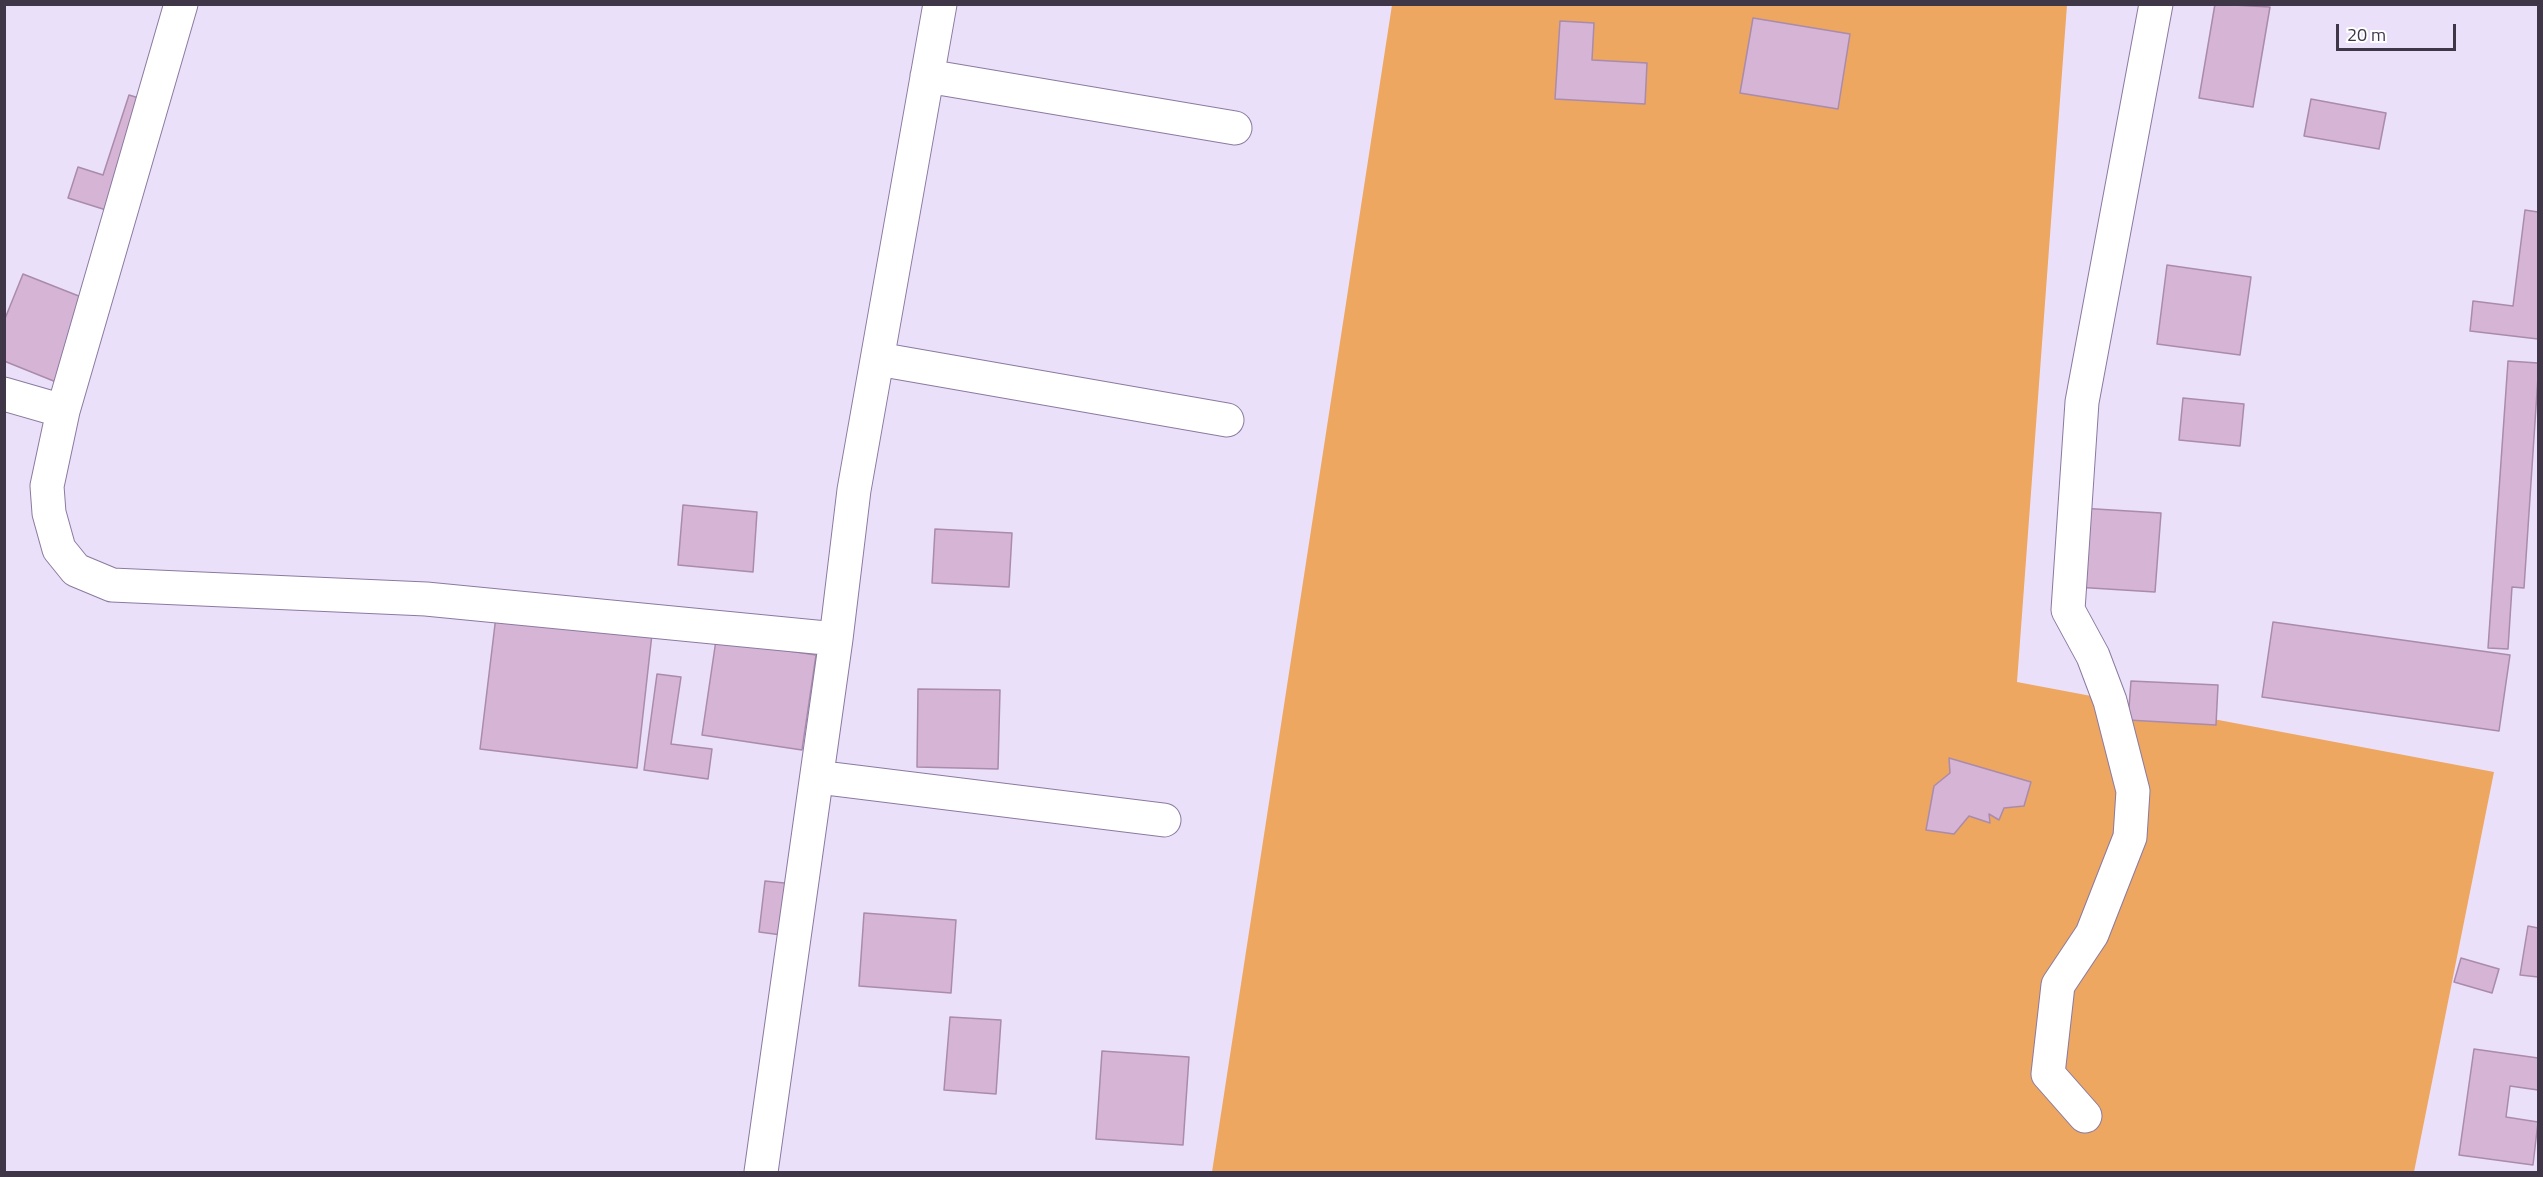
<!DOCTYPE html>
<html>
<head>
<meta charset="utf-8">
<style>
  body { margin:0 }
  #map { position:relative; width:2543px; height:1177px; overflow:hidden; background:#ebe0f9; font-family:"Titillium Web",sans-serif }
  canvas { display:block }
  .frame { position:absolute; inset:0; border:6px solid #3f3748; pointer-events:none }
  .scale { position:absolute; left:2336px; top:24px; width:120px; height:27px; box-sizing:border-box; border:3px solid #3f3748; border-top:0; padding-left:8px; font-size:18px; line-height:21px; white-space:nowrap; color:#3f3748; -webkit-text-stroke:4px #fff; paint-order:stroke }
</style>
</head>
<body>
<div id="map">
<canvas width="2543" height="1177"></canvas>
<div class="frame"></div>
<div class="scale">20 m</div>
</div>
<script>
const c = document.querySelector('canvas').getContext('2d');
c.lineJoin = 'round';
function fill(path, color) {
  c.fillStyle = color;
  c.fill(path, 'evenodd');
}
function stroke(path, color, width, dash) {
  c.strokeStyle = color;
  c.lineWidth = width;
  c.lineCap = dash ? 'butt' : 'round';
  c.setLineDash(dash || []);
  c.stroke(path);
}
fill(new Path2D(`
  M1392,5H2067L2017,682L2494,772L2414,1172H1212Z`), '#eda760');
const building = new Path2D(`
  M2215,4L2270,7L2253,107L2199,98Z
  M1753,18L1850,34L1838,109L1740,93Z
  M1560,21L1594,23L1592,60L1647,63L1645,104L1555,99Z
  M129,95L152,102L125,216L68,198L78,167L103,175Z
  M2311,99L2386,113L2379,149L2304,136Z
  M2525,210L2538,212V339L2470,331L2473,301L2513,306Z
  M2167,265L2251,277L2240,355L2157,344Z
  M23,274L99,304L66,386L4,361V321Z
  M2508,361L2538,363V377L2524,588L2512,587L2508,649L2488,648Z
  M2183,398L2244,404L2240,446L2179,440Z
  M683,505L757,512L753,572L678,565Z
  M2080,508L2161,513L2155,592L2075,587Z
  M935,529L1012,533L1009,587L932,583Z
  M496,616L652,634L637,768L480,749Z
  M2273,622L2510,655L2499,731L2262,697Z
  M716,640L816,655L802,750L702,735Z
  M657,674L681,677L671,744L712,749L708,779L644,770Z
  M2131,681L2218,685L2216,725L2128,720Z
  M918,689L1000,690L998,769L917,767Z
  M1949,758L2031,782L2024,806L2004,808L1999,820L1989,814L1990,823L1969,816L1954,834L1926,830L1934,786L1950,773Z
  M765,881L794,884L789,936L759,932Z
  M864,913L956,920L951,993L859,986Z
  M2528,926L2538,928V977L2520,975Z
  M2461,958L2499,969L2492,993L2454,982Z
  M950,1017L1001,1020L996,1094L944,1090Z
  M2474,1049L2538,1058V1090L2510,1086L2506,1117L2538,1122L2533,1165L2459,1155Z
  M1102,1051L1189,1057L1183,1145L1096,1139Z`);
fill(building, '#d5b4d6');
stroke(building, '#aa8bac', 1.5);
const minor = new Path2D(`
  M181,4L63,411L47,486L49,513L59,549L76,570L112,585L426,599L836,639
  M927,76L1235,128
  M878,359L1227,420
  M4,394L63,411
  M817,777L1164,820
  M2085,1116L2048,1074L2058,985L2092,934L2130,837L2133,791L2110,701L2093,656L2068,610L2082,402L2156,4
  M761,1172L836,639L854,490L940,4`);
stroke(minor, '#8b7aa0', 35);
stroke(minor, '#fff', 33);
</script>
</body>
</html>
